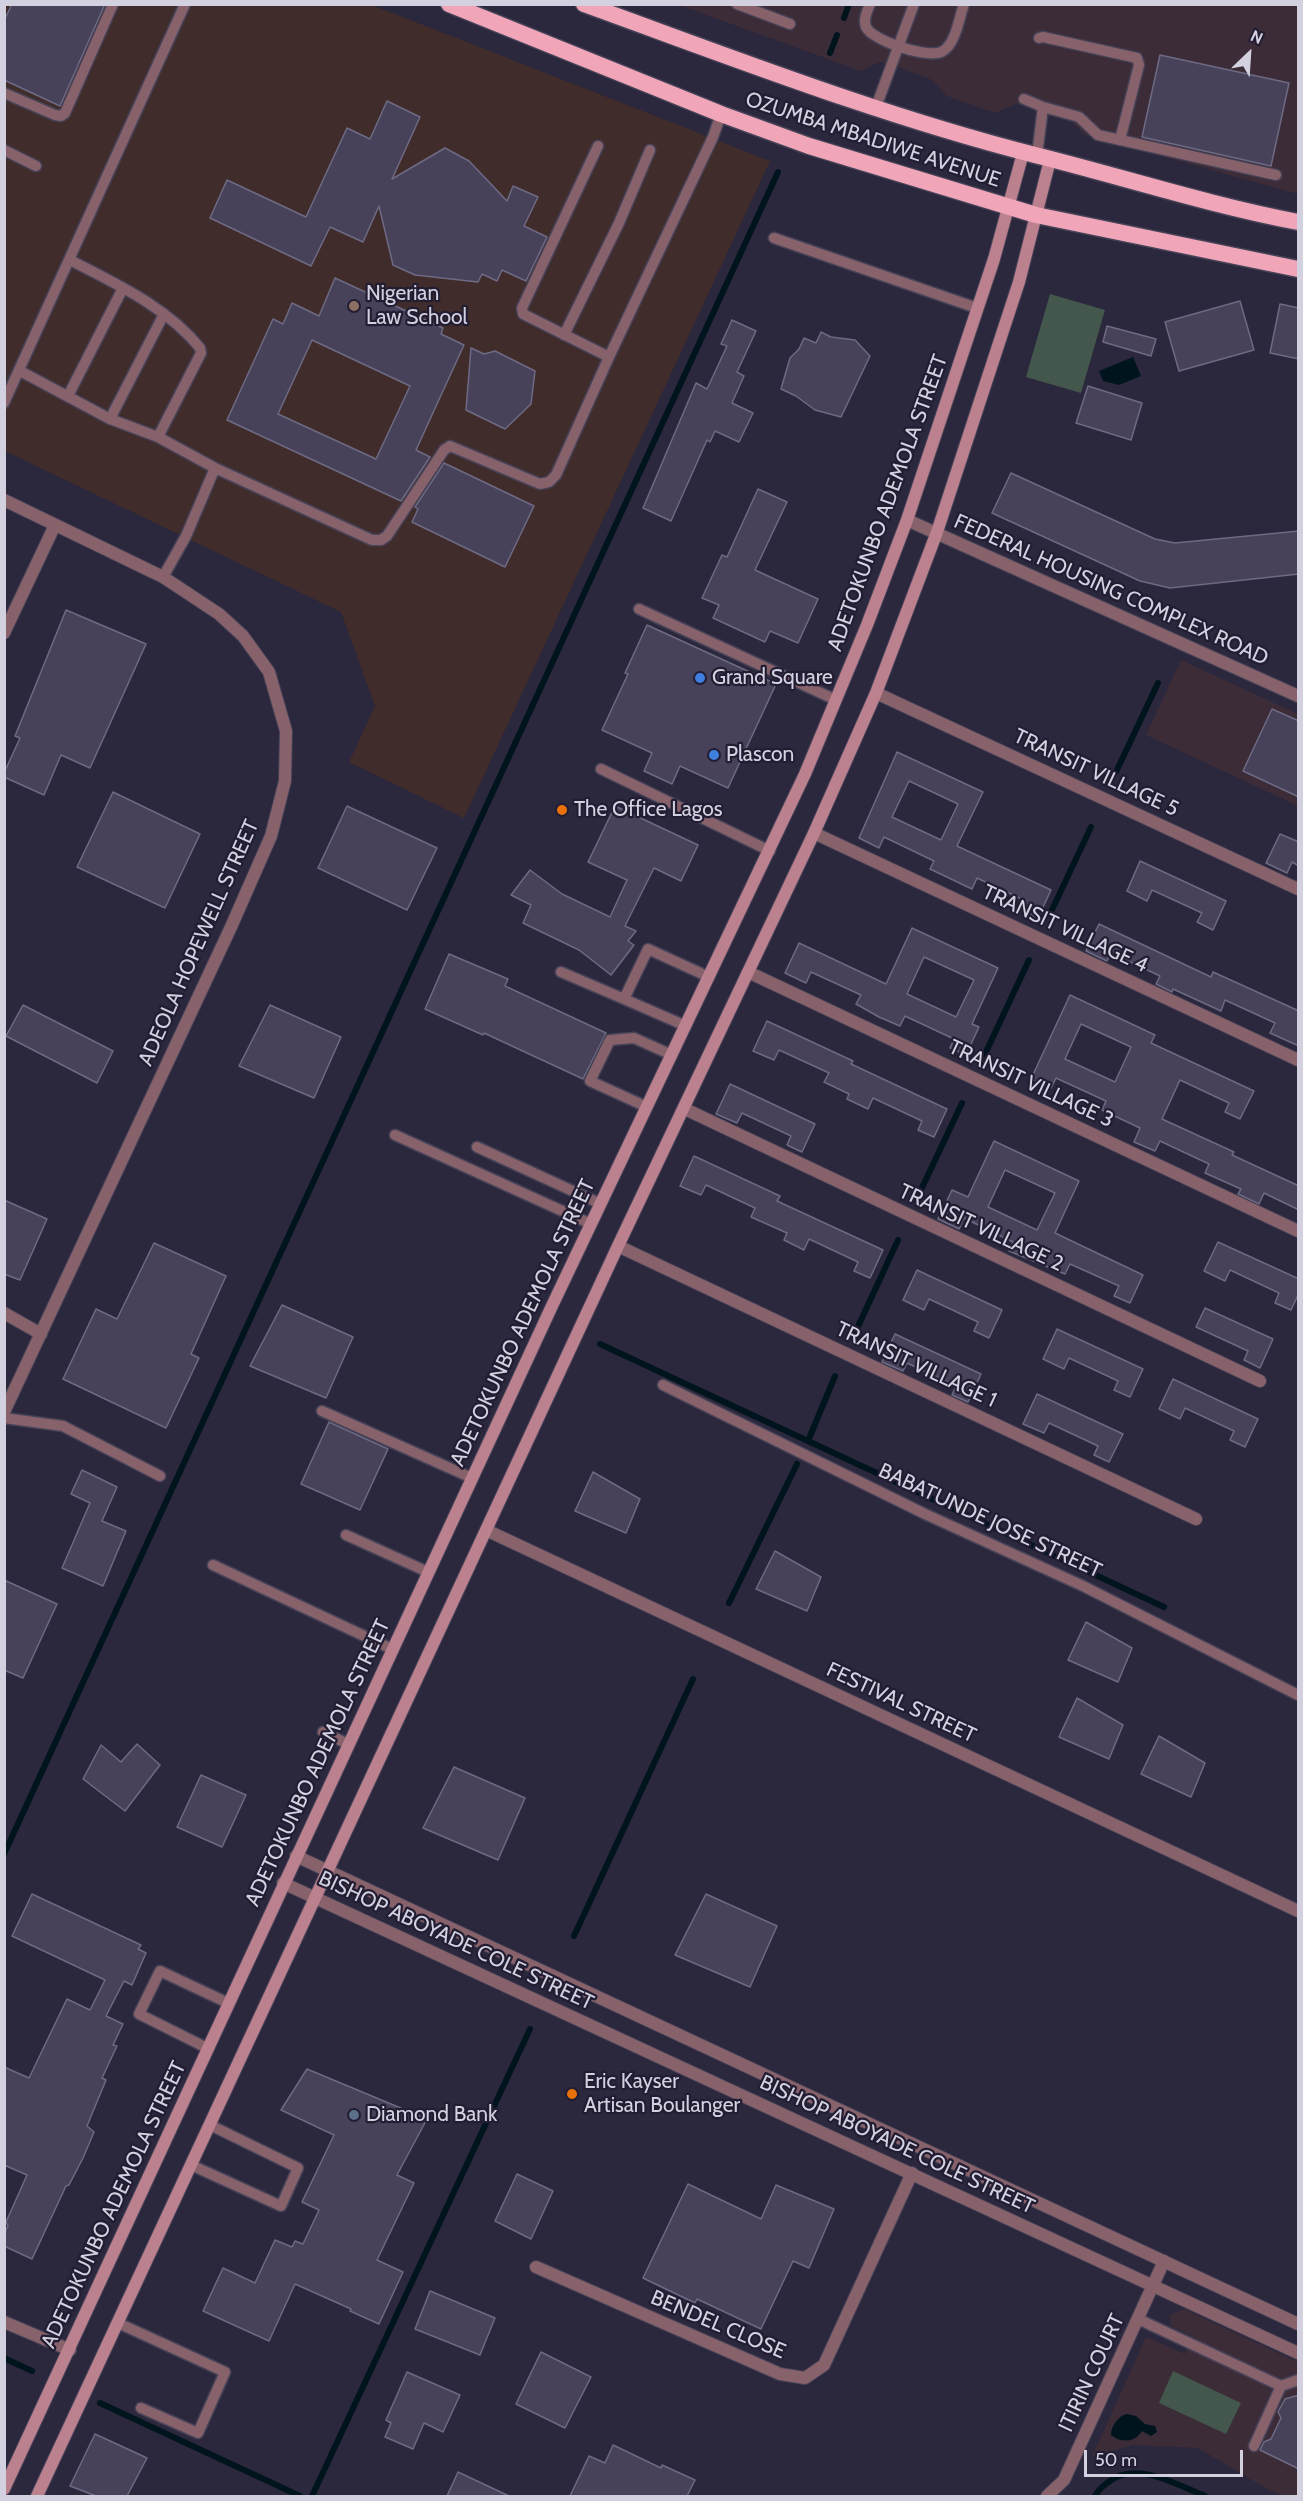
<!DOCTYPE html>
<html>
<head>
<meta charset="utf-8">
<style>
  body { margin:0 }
  #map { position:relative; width:1303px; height:2501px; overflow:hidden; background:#2b273d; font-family:Cabin,sans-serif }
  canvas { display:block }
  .frame { position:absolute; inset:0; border:6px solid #d3d1e0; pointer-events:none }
  .north { position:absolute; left:1219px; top:24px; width:60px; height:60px; -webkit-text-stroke:4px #221d33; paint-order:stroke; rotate:25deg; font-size:16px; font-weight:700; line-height:24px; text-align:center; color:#d3d1e0 }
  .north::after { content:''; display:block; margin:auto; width:21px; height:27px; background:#d3d1e0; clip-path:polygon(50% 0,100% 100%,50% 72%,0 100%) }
  .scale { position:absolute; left:1084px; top:2450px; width:159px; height:27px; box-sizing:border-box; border:3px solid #d3d1e0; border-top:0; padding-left:8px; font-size:18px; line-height:21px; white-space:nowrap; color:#d3d1e0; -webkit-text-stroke:4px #221d33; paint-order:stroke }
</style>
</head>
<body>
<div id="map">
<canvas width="1303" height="2501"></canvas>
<div class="frame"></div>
<div class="north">N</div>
<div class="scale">50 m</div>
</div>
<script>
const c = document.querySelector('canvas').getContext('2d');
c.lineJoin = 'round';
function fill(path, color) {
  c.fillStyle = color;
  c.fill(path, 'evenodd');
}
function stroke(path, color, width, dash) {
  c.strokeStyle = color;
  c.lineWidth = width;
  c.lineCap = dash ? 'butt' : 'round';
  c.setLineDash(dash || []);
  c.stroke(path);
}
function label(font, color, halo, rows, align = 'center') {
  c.font = font + ' Cabin,sans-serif';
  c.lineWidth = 4.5;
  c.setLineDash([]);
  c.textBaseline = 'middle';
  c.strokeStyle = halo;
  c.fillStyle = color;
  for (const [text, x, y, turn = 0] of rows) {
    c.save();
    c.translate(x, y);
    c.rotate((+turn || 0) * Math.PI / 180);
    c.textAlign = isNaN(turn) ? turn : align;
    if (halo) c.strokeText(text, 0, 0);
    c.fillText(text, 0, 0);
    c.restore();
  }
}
fill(new Path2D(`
  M679,5H1298V194L1085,135L1068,118L1043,111L1016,104L995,113L947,96L932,80L892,65L880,62L861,71Z
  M1181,660L1298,714V806L1146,735Z
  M1184,2309L1298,2362V2496H1284L1267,2489L1198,2448L1133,2445L1092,2457L1146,2337L1185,2354L1193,2337L1171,2326L1170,2315Z`), '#3c2c38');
fill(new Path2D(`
  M4,5H372L770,161L464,818L349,762L375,706L341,612L5,451Z`), '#402c2b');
fill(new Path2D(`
  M1050,294L1105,310L1081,393L1026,377Z
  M1173,2371L1241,2403L1226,2434L1159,2403Z`), '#43574c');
fill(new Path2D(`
  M1133,357L1141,376L1119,385L1103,381L1099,371Z
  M1127,2414L1136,2416L1145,2424L1155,2426L1157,2432L1151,2436L1142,2431C1135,2443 1121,2443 1111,2435C1111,2426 1118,2416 1127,2414Z`), '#00141e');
stroke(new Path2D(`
  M844,18L849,4
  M830,53L837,35
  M1116,772L1158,683
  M1050,914L1091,827
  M985,1054L1029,960
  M920,1192L962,1103
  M855,1333L898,1240
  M600,1344L1164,1607
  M808,1441L835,1376
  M729,1603L797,1464
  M4,1854L778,172
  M574,1936L693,1679
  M4,2358L32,2371
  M100,2403L300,2496
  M312,2496L530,2029
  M1095,2496C1098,2490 1102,2487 1107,2483C1135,2459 1177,2485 1205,2496`), '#00141e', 6);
const building = new Path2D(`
  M12,4H105L60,106L4,80V21Z
  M1160,55L1289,83L1271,166L1142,137Z
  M387,101L420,117L392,179L445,148L469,161L507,201L513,186L538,197L524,226L547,237L526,281L502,270L497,281L482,274L478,282L415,275L393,265L379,206L363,242L330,227L311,266L210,218L227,180L306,217L347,128L370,139Z
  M335,278L443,328L441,334L464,345L416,450L430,457L401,501L227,420L273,319L283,324L292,303L319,316ZM312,340L410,386L376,459L278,414Z
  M1240,301L1254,350L1179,371L1165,322Z
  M1280,304L1299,308V359L1270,353Z
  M732,320L756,331L737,372L744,376L732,403L753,413L739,442L715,431L710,442L707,440L671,521L643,508L696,383L707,389L727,346L721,344Z
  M1107,326L1156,339L1151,356L1103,342Z
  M821,332L831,337L855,340L870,356L841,417L815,410L796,396L781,389L790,358L799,349L804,338L816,343Z
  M471,348L484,354L495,351L535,371L531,404L505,429L466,410Z
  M1088,386L1142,403L1131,440L1076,423Z
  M444,463L534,506L505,567L412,522L418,509L415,507Z
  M1011,473L1155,539L1175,543L1299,531V574L1170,588L1140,581L992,513Z
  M758,489L787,502L755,570L818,599L798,643L770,631L765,642L713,618L719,605L702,598L722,555L727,557Z
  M66,610L146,644L90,768L61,755L44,795L4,777V773L20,738L15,736Z
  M647,625L776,684L728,788L680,766L672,784L644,771L652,753L602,730L628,674L625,673Z
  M1272,709L1299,721V797L1243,771Z
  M897,752L983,792L957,846L1051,890L1038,918L1022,911L1026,901L977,878L972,889L930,869L934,861L884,837L879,848L859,838ZM909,781L958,804L941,840L892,817Z
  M113,792L200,834L165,908L77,867Z
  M347,806L437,848L407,910L318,868Z
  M615,806L698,845L681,881L654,868L625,926L636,931L628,941L634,945L611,975L579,950L523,923L531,905L511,895L530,870L562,894L610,917L627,880L588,862Z
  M1280,834L1299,842V866L1292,862L1287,873L1266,863Z
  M1140,861L1226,901L1213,930L1197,922L1202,913L1152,890L1147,901L1127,891Z
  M1099,924L1211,977L1213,972L1299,1011V1046L1270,1033L1275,1023L1225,1000L1221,1011L1173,989L1172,992L1156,984L1160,976L1111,953L1107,961L1086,951Z
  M912,928L998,968L972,1024L979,1027L966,1055L950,1048L954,1039L905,1016L900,1026L879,1017L856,1004L861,995L811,972L806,983L785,973L799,943L886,984ZM924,957L974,980L956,1017L907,994Z
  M449,954L508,979L505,986L606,1033L583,1079L484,1033L483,1035L425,1009Z
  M1070,995L1155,1035L1151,1043L1254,1091L1240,1119L1225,1112L1229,1103L1180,1080L1162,1119L1234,1152L1232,1155L1299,1186V1210L1264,1193L1259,1204L1238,1194L1241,1189L1205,1173L1209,1164L1160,1141L1155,1151L1134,1142L1140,1128L1102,1110L1106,1101L1056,1078L1051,1088L1031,1079ZM1081,1024L1131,1047L1115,1082L1065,1059Z
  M23,1005L113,1051L97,1083L6,1036Z
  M270,1005L341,1037L314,1098L239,1066Z
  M767,1021L853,1061L851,1064L947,1109L934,1137L918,1130L922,1121L873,1098L868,1109L847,1099L849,1094L824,1082L829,1073L779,1050L774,1060L753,1051Z
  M730,1084L815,1124L802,1152L787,1145L791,1136L742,1113L737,1123L716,1114Z
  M994,1141L1079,1181L1055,1233L1143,1275L1130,1303L1114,1296L1119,1286L1070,1264L1065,1274L1009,1251L1013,1242L964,1218L959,1229L938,1219L952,1190L968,1197ZM1005,1170L1055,1193L1037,1230L988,1207Z
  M694,1156L780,1196L777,1201L883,1250L870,1278L854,1271L858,1262L809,1239L804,1250L784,1240L787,1233L751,1217L755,1208L706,1185L701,1195L680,1186Z
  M4,1200L47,1219L20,1280L4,1274Z
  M1218,1242L1299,1279V1293L1291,1310L1275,1303L1279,1293L1230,1270L1225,1281L1204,1271Z
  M154,1243L226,1276L191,1354L199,1358L166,1428L63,1379L96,1309L117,1319Z
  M917,1270L1002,1310L989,1338L974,1331L978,1322L929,1299L924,1310L903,1300Z
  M282,1305L353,1337L326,1398L250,1366Z
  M1205,1308L1273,1339L1260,1368L1244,1360L1248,1351L1196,1327Z
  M1057,1329L1143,1369L1130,1397L1114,1390L1118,1381L1069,1358L1064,1369L1043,1359Z
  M895,1334L981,1374L968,1402L952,1395L956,1386L907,1363L903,1371L882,1362Z
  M1173,1379L1258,1419L1245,1447L1230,1440L1234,1431L1185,1408L1180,1419L1159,1409Z
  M1037,1394L1123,1434L1109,1462L1094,1455L1098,1446L1049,1423L1044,1433L1023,1424Z
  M329,1422L388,1449L360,1510L301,1484Z
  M82,1470L117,1487L102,1521L126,1531L103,1586L62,1568L90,1503L71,1494Z
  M593,1472L640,1499L626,1533L575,1511Z
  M775,1551L821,1577L807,1611L756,1589Z
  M4,1580L57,1604L23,1678L4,1670Z
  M1086,1622L1132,1648L1118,1682L1068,1660Z
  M1077,1698L1123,1725L1109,1759L1059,1737Z
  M1159,1736L1205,1763L1191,1797L1141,1774Z
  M137,1744L160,1765L125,1811L83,1779L101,1745L121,1762Z
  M454,1767L525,1798L498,1860L423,1828Z
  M201,1775L246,1795L222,1847L177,1827Z
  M32,1894L141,1945L138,1949L146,1953L132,1985L124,1981L106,2016L123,2024L113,2045L117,2046L102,2078L106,2080L87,2126L94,2132L83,2158L69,2185L66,2186L32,2259L4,2246V2234L8,2226L6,2222L27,2175L4,2165V2067L29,2078L67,1999L90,2010L105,1980L12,1936Z
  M706,1894L777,1926L750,1987L675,1955Z
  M307,2069L427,2119L397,2175L414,2183L377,2260L403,2272L379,2324L350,2311L351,2309L295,2284L269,2341L203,2311L223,2268L255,2283L275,2240L292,2247L295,2241L303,2244L319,2210L302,2202L334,2135L281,2110Z
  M517,2174L553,2191L531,2239L495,2221Z
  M688,2184L761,2219L776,2185L834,2209L809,2268L793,2261L761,2329L697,2299L695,2303L643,2278Z
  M430,2291L495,2318L480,2355L415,2329Z
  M541,2352L591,2377L565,2428L516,2404Z
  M407,2372L460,2395L443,2432L424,2423L413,2449L385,2437L391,2423L386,2420Z
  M1299,2395V2469L1260,2450L1264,2442L1271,2439L1281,2418L1278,2412L1285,2399Z
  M95,2434L147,2458L127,2496H96L70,2486Z
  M613,2445L661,2468L662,2465L695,2480L687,2496H570L589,2456L605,2463Z
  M458,2472L509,2496H447Z`);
fill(building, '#47425a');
stroke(building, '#6e6a84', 1.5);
const service = new Path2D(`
  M737,4L790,24
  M870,4C867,12 863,19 866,27C872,41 931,60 943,51C956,43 959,18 964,4
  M1039,38L1043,37L1137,58L1139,65L1120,140
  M4,93L55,115L61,116L65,113L113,4
  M1024,99L1043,107
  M876,107L914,4
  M598,146L522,308L523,314L609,357
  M4,150L36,166
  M1037,155L1043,107L1079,117L1098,135L1276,175
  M774,238L977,308
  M70,260C116,284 167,307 200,348L201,353L158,437
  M564,335L619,223L650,150
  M20,371L110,419L158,437L215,468L372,540H381L387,536L444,450L450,446L540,484L549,482L556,475L609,357L713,137L721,114
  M68,396L123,288
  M4,403L185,4
  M110,419L164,314
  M163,577L186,536L215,468
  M639,609L836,700
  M601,769L770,851
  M561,972L624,999L648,949L709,977
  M624,999L686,1026
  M647,1107L590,1081L610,1040L634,1038L672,1055
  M395,1135L591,1224
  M477,1147L601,1204
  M663,1385L925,1514L1083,1586L1298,1695
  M322,1411L472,1478
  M4,1418L63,1426L160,1476
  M346,1535L428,1572
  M213,1565L392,1649
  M323,1732L348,1744
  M207,2048L139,2014L160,1971L228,2003
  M191,2165L281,2206L298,2168L210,2125
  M1138,2319L1281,2386L1298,2380
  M118,2323L225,2372L198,2433L141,2408
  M1254,2446L1281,2386`);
const minor = new Path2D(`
  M907,520L1298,696
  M4,633L55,525
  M876,693L1298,889
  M814,833L1298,1060
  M748,972L1298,1231
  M685,1109L1260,1381
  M618,1246L1196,1519
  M4,1313L41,1334
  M486,1530L1298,1911
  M536,2267L780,2374L805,2378L824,2365L912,2173
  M4,2322L70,2350
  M1047,2496L1064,2480L1164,2261`);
const tertiary = new Path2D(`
  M4,500L163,577L219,614L243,636L269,672L286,731L285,781L271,836L231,927L4,1412
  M296,1856L1298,2324
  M283,1883L1298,2353`);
const secondary = new Path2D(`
  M4,2489L551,1308L805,774L867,625L907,520L994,259L1023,153
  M37,2496L618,1246L814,833L876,693L937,532L1019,282L1050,160`);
const trunk = new Path2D(`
  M449,4L721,114L809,146L1036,215L1298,269
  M584,4C733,58 882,116 1035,155C1123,177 1209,205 1298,222`);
stroke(service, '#464257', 13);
stroke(minor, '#464257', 14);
stroke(tertiary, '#464257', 14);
stroke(secondary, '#464257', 14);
stroke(trunk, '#464257', 19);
stroke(service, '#87626b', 10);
stroke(minor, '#87626b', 12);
stroke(tertiary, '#87626b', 12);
stroke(secondary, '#bb818f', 12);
stroke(trunk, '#f0a6b8', 16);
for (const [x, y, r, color] of [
  [354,306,6,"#8d6e63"],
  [700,678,6,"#3f7fe0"],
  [714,755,6,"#3f7fe0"],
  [562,810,6,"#e8710a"],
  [572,2094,6,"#e8710a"],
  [354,2115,6,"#5c6f8a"]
]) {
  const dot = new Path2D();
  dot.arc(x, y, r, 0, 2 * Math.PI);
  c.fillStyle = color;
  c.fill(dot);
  stroke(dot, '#221d33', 2);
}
label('21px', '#d3d1e0', '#221d33', [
  ["OZUMBA MBADIWE AVENUE",873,140,18],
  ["ADETOKUNBO ADEMOLA STREET",888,503,-70],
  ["FEDERAL HOUSING COMPLEX ROAD",1111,590,24],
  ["TRANSIT VILLAGE 5",1096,773,25],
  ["TRANSIT VILLAGE 4",1065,929,25],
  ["ADEOLA HOPEWELL STREET",199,943,-66],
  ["TRANSIT VILLAGE 3",1031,1084,25],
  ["TRANSIT VILLAGE 2",981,1228,25],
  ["ADETOKUNBO ADEMOLA STREET",523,1323,-65],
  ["TRANSIT VILLAGE 1",916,1365,25],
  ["BABATUNDE JOSE STREET",990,1521,25],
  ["FESTIVAL STREET",901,1703,25],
  ["ADETOKUNBO ADEMOLA STREET",318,1763,-65],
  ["BISHOP ABOYADE COLE STREET",456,1941,25],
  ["BISHOP ABOYADE COLE STREET",897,2145,25],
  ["ADETOKUNBO ADEMOLA STREET",114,2205,-65],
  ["BENDEL CLOSE",718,2325,23],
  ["ITIRIN COURT",1092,2373,-65]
]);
label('21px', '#d3d1e0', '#221d33', [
  ["Nigerian",366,294],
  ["Law School",366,318],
  ["Grand Square",712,678],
  ["Plascon",726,755],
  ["The Office Lagos",574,810],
  ["Eric Kayser",584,2082],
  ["Artisan Boulanger",584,2106],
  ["Diamond Bank",366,2115]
], 'left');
</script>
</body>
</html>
